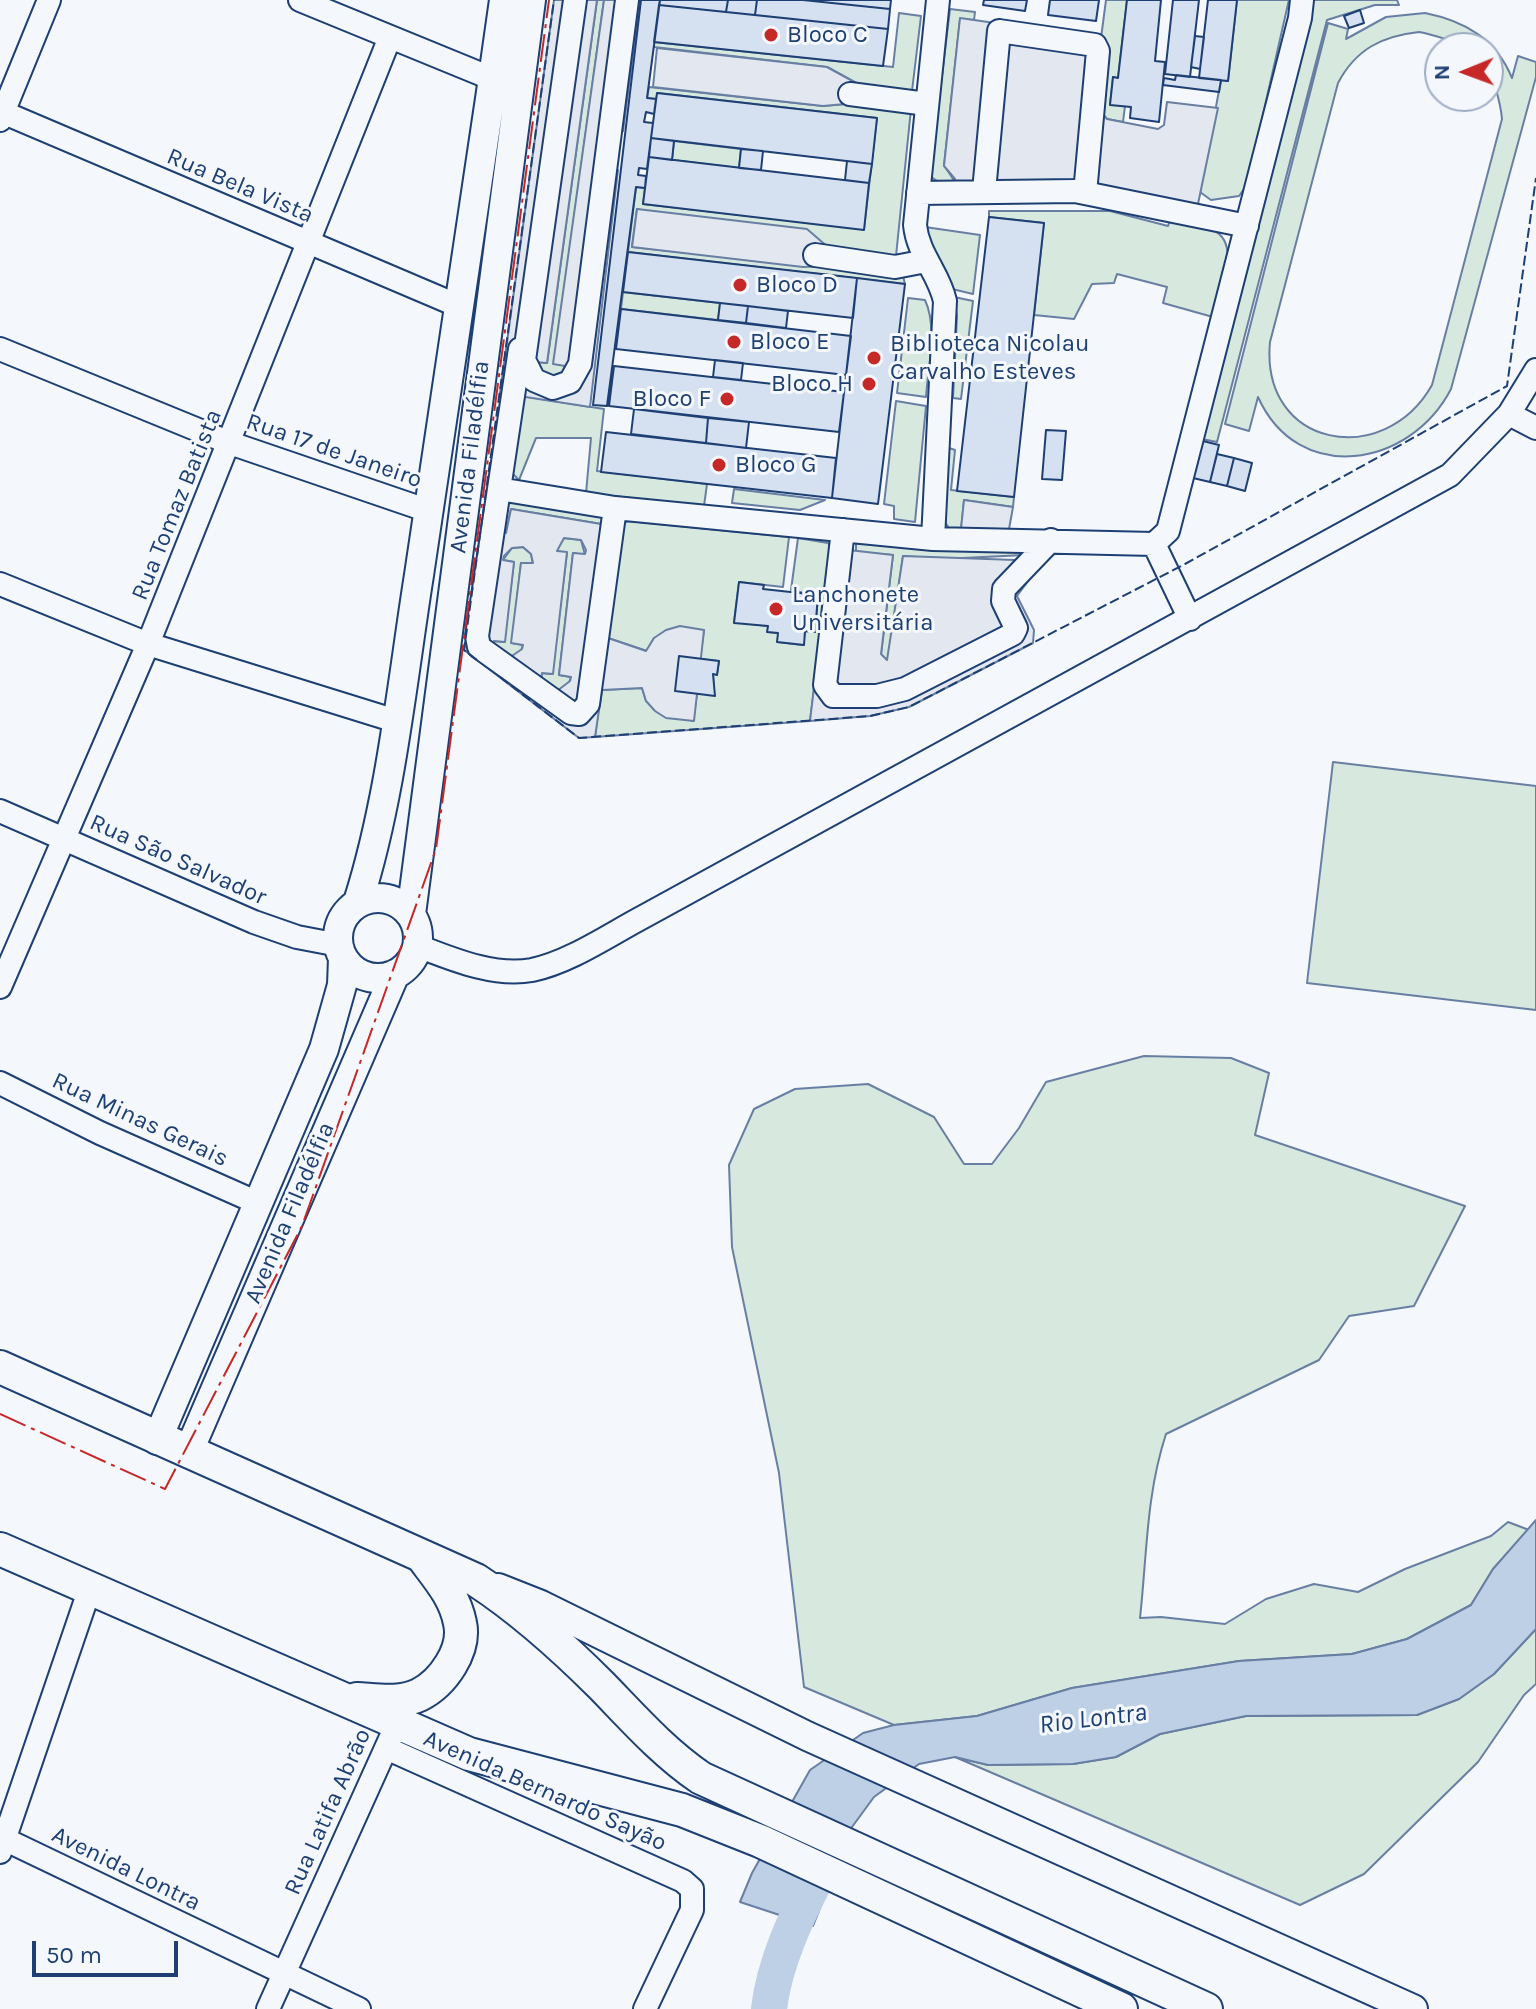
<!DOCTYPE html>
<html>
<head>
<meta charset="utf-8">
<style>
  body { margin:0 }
  #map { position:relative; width:1536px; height:2009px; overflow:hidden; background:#f4f7fb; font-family:Karla,sans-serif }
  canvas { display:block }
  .north { position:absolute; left:1424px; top:32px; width:80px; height:80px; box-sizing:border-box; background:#f4f7fb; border:2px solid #9eadc5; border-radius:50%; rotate:269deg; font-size:22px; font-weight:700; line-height:32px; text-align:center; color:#1d3f73 }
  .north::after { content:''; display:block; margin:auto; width:28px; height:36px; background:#c62828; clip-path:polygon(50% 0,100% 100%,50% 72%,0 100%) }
  .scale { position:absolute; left:32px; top:1941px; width:146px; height:36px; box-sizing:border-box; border:4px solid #1d3f73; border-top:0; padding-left:10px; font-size:24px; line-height:28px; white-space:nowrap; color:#1d3f73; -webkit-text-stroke:6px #f4f7fb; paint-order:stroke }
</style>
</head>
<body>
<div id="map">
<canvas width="1536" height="2009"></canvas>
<div class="north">N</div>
<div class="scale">50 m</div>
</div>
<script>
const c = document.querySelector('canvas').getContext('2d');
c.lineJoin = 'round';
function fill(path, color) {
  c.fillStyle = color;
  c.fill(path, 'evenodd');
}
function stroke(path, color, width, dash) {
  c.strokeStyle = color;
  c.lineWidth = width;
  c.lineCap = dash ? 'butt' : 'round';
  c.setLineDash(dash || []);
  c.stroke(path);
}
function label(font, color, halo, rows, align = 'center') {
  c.font = font + ' Karla,sans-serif';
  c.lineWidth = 6;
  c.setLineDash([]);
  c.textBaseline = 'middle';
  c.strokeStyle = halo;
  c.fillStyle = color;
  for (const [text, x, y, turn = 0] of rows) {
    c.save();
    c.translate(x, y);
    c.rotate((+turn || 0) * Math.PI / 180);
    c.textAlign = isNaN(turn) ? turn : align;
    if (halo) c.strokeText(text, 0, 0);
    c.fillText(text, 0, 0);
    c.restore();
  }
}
const green = new Path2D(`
  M597,0H604L554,363L566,366L562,375L546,378L536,362L547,363Z
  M1106,0H1127L1118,78L1113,77L1110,104L1125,106L1123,122L1107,119L1101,112V38Z
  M1237,0H1289L1288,4L1247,185L1239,196L1211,200L1200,192L1221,80L1228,81Z
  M1313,0H1397L1399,5H1375L1327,20L1217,442L1202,439Z
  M950,9L975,12L974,20L960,19L944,165L955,182L937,181L930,176Z
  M899,13L921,16L912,91L858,84L827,67L654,47V42L893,67Z
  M1425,13C1465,21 1496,39 1512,78L1518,56L1536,62V77L1451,389C1410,468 1298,486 1258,397L1249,431L1225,424L1328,23L1348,29L1346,39L1386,17ZM1419,32C1443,36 1463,48 1488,48C1488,74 1500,93 1502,119L1432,385C1384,470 1260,448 1270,342L1338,83C1356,49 1382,36 1419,32Z
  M649,87L823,106L856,103L911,109L896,256L833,250L637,209L632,247L903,276L905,284L628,252L636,187L645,188L643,204L864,229L877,118L658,93L656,99L647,98Z
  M674,141L741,149L739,168L672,160Z
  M989,211H1110L1168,226L1171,217C1184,221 1200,224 1213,230C1243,244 1219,294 1213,317L1163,303L1167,287L1117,274L1114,283L1092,284L1074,319L1034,315L1044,223L989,217Z
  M925,227L980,235L973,294L952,289L929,245Z
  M623,292L720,303L718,320L621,309Z
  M954,297L973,301L961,399L953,398L957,316Z
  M908,298L925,300C938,328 928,367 926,397L897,393Z
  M522,396L604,409L597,471L707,484L704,506L586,493L591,438H536L519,480L512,473Z
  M896,401L926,406L915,522L894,519V506L884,504Z
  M949,448L955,450L951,490L1014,497L1013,507L964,500L961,529L949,528L943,519Z
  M734,489L825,500L800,510L732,503Z
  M507,501L606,517L599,543L601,524L511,509L506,534L501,533Z
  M628,521L789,537L783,587L739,582L734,622L768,626V632L778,633V642L803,645L805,631L815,632L818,596L791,590L798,538L828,543L831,548L810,721L595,737L601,690L642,688L646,701L693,721L697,693L714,695L713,674H717L719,661L700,659L704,630L654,638L647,651L608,638L624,523Z
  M564,538L581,540L585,555L573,553L559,675L571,677L568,686L557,691L543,683L541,673L552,674L567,553L556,551Z
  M856,543L1023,552L1024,555L943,559L903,556L888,661L881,655L893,555L856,552Z
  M523,547L531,554L533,564L521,563L512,643L523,645L520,654L509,658L493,646L494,641L504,642L514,562L503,560L512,548Z
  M1333,762L1536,786V1010L1307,983Z
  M1144,1056L1231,1058L1269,1073L1255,1135L1465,1206L1414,1306L1349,1316L1319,1360L1166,1434C1146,1495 1147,1555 1140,1618L1161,1617L1225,1624L1266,1599L1314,1584L1358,1592L1405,1569L1491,1536L1508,1522L1529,1530L1493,1569L1471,1605L1407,1639L1352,1654L1239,1661L1072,1688L977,1716L894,1725L804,1687L779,1473L732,1247L729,1165L754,1109L795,1089L868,1084L934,1117L964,1164H992L1019,1128L1046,1082Z
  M1536,1629V1684L1524,1695L1478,1762L1364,1874L1300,1905L955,1757L988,1765L1073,1764L1116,1757L1160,1734L1246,1716L1417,1715L1459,1699L1494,1674Z`);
fill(green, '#d7e8df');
stroke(green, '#687fa3', 2);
const parking = new Path2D(`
  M554,0H597L547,363L536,362L546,378L562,375L565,366L553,364L604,0H640L623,131L616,130L610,169L618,170L590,407L500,393Z
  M960,18L1093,37L1101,112L1107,119L1158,129L1164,125L1167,102L1218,108L1194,223L1107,201L953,199L955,179L944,166Z
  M657,48L827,67L858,84L856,103L823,106L653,87Z
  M637,209L807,229L829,248L827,266L803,267L632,247Z
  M964,500L1013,507L1009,529H961Z
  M511,509L601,524L600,543L621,546L608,638L646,651L654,638L666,630L680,626L704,630L694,721L666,718L655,711L646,701L642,688L602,690L595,737L579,738L464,650L481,529L506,533ZM564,538L581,540L586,550L585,554L573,553L559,675L571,677L570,681L557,691L543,683L541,678L542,673L553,674L567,552L557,551ZM523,547L531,554L533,563H521L511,643L523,645L522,649L509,658L493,646L494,641L505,642L514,562L503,560L504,556L512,548Z
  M831,548L893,555L881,654L887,660L903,556L1043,561L1017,596L1034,630L1033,643L909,707L870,716L810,721Z`);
fill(parking, '#e3e8f0');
stroke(parking, '#687fa3', 2);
const water = new Path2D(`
  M1536,1520V1629L1494,1674L1459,1699L1417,1715L1246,1716L1160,1734L1116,1757L1073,1764L988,1765L955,1757L919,1764L874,1797L852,1827L813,1926L740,1902L752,1873L810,1770L863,1733L894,1725L977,1716L1072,1688L1239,1661L1352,1654L1407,1639L1471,1605L1493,1569Z`);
fill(water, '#bed0e5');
stroke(water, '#687fa3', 2);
stroke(new Path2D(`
  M769,2009C774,1964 796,1917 817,1877`), '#bed0e5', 36);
const building = new Path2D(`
  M641,0H660L647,98L656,99L654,114L646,112L644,122L653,123L647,169L639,168L638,175L646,176L645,188L636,187L607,406L593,405Z
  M660,0H728L726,12L659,5Z
  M728,0H757L755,15L726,12Z
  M757,0H803L890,9L888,29L755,15Z
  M803,0H891L890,9Z
  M984,0H1027L1025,11L983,5Z
  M1050,0H1099L1096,21L1048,15Z
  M1127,0H1161L1155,61L1165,62L1159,122L1130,118L1131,107L1110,105L1113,77L1118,78Z
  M1173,0H1199L1190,77L1165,74Z
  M1208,0H1237L1228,81L1199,78Z
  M659,5L888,29L883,66L654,42Z
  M1360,10L1364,23L1349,28L1344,16Z
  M1195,36L1204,37L1200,69L1191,67Z
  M1176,75L1221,80L1219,92L1163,85L1164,78L1175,80Z
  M657,93L877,118L872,164L651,138Z
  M651,138L674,141L672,160L649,157Z
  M741,149L763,151L761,170L739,168Z
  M649,157L869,183L864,230L643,204Z
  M847,161L872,164L869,183L845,180Z
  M989,217L1044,223L1014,497L957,491Z
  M628,252L857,278L853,318L623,292Z
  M857,278L905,284L878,504L832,498Z
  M720,303L748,306L746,323L718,320Z
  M748,306L788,311L786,328L746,323Z
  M621,309L851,336L846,375L616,349Z
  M715,360L743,363L741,380L713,377Z
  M614,366L844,392L839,432L609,406Z
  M634,409L708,418L706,443L631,434Z
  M708,418L749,422L746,448L706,443Z
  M1046,430L1066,431L1062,480L1042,479Z
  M606,432L836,458L832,498L601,472Z
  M1203,441L1219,445L1210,482L1193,478Z
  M1217,454L1234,458L1227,486L1210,482Z
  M1234,458L1252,463L1245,491L1227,486Z
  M739,582L764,585L763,589L818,595L815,632L805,631L804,645L777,642L778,633L767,632L768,626L734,623Z
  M679,656L719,661L717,675L713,674L715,696L675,691Z`);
fill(building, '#d5e0f0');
stroke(building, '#1d3f73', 2);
const minor = new Path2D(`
  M300,0L493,79
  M575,0L524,360L534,380L553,388L570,382L580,364L627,0
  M850,94L927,104
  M0,111L461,307
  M0,120L49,0
  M984,191L999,31L1095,45L1098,51L1085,193
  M918,193L1075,191L1247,226
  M815,255L895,267L926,261
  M0,349L230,443L429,511
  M520,349L477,636L479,647L571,713L579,714L588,704L615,508
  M1509,414L1536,428
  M499,489L615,508L933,539L1154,544L1168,531L1300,18L1302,0
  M843,530L825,685L833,696H877L905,689L1013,634L1016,628L1003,601L1004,589L1051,540
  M933,539L945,301C939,273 918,255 915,225L938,0
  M1154,544L1190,619
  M0,584L148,644L396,721
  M0,811L254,922L297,937L339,945
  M418,946C452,959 494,977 532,970C570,962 609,935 643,917L1450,475L1509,414L1536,370
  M0,987L148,644L390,37
  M0,1083L100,1133L258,1203
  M386,1748L683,1881L692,1889V1910L645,2009
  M0,1837L359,2009
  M0,1852L90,1588
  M268,2009L391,1737`);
const major = new Path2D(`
  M338 938a40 40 0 1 1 80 0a40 40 0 1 1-80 0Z
  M358,902C391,799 402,682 419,575C449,384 477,192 504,0
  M411,914L531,0
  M157,1440L324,1049L342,985L343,958
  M188,1453L395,974
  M498,1588L541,1605L807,1736L1413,2009`);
const highway = new Path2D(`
  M0,1367L476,1580C522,1610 563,1647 602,1686C634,1719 663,1752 701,1778L1206,2009
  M0,1549L469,1754L682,1810L760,1841L1121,2009
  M357,1699C377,1700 400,1704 419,1695C443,1683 466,1650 460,1623C455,1597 439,1579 424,1559`);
stroke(minor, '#1d3f73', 26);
stroke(major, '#1d3f73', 32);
stroke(highway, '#1d3f73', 36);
stroke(minor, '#f4f7fb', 22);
stroke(major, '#f4f7fb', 28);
stroke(highway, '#f4f7fb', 32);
stroke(new Path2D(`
  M477,660L464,650L554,0
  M500,677L579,738L870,716L909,707L1185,564L1507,386L1536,178`), '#1d3f73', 2, [10, 4]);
stroke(new Path2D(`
  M0,1414L165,1489L302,1226L436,849L549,0`), '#c62828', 2, [28, 6, 4, 6]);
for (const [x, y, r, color] of [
  [771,35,8,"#c62828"],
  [740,285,8,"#c62828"],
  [734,342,8,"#c62828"],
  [874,358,8,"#c62828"],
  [869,384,8,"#c62828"],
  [727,399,8,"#c62828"],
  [719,465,8,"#c62828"],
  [776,609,8,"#c62828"]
]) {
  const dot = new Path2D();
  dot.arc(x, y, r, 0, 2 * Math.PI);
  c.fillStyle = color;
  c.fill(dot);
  stroke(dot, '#f4f7fb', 3);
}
label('24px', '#1d3f73', '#f4f7fb', [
  ["Bloco C",787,35],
  ["Bloco D",756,285],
  ["Bloco E",750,342],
  ["Biblioteca Nicolau",890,344],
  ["Carvalho Esteves",890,372],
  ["Bloco H",853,384,"right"],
  ["Bloco F",711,399,"right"],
  ["Bloco G",735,465],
  ["Lanchonete",792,595],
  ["Universitária",792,623]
], 'left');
label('24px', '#1d3f73', '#f4f7fb', [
  ["Rua Bela Vista",240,186,23],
  ["Rua 17 de Janeiro",334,451,19],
  ["Avenida Filadélfia",470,457,-83],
  ["Rua Tomaz Batista",177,505,-68],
  ["Rua São Salvador",178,860,24],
  ["Rua Minas Gerais",140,1120,25],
  ["Avenida Filadélfia",290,1213,-67],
  ["Avenida Bernardo Sayão",545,1791,24],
  ["Rua Latifa Abrão",328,1812,-66],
  ["Avenida Lontra",126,1869,26]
]);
label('italic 26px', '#1d3f73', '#f4f7fb', [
  ["Rio Lontra",1093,1719,-7]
]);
</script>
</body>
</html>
